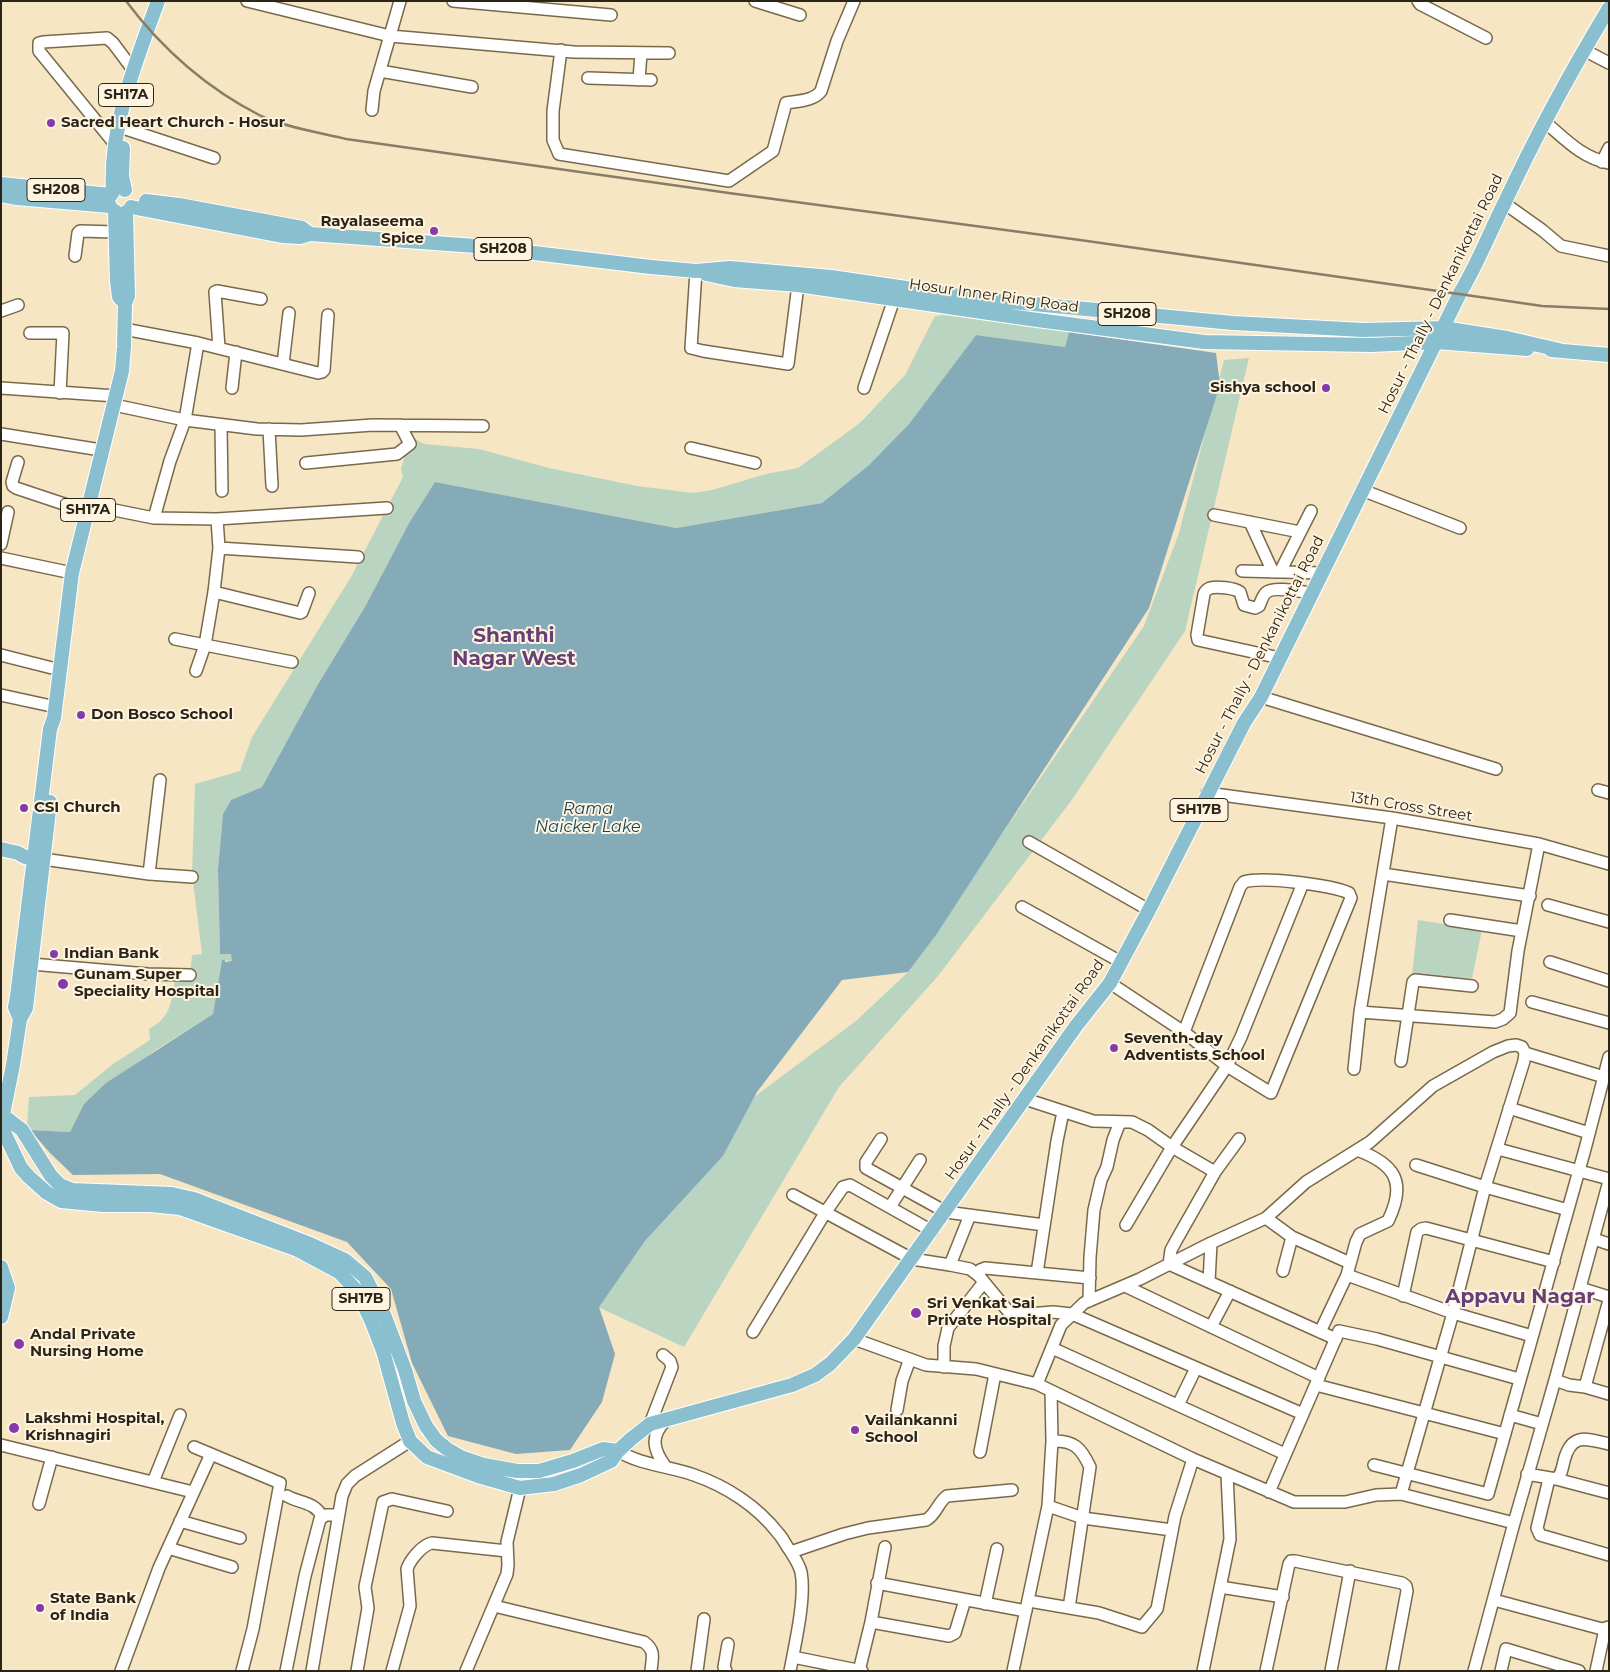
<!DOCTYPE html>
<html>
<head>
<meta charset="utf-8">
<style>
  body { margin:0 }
  #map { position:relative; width:1610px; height:1672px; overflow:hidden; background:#f7e6c4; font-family:Montserrat,sans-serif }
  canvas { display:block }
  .frame { position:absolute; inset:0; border:2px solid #2b2518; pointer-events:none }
</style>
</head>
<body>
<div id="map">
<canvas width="1610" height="1672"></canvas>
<div class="frame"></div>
</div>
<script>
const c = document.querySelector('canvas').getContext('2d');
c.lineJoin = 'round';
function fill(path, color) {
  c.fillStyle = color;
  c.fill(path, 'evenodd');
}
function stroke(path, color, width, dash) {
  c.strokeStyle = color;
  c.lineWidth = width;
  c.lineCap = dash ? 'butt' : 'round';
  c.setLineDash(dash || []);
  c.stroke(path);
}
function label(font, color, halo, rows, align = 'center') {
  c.font = font + ' Montserrat,sans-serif';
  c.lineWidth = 4;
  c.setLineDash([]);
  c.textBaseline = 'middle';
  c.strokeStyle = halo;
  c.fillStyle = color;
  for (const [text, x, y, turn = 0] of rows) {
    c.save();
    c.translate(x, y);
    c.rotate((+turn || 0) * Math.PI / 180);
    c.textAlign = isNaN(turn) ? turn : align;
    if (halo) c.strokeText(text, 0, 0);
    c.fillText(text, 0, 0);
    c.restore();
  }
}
fill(new Path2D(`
  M944,315L1069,332L1065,347L976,335L909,424L869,465L822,503L676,528L435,482L409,523L366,605L317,686L262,787L231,800L223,814L218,869L220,954H232V961L222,960L213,1014L154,1051L84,1104L70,1132L30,1130L27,1128L29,1097L75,1095L113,1064L150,1040L149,1029C173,1016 171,1000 176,975H190L192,955L202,954L192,873L195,784L240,771L252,737L351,577L387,508L403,477L401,469L408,446L415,439L424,444L479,449L549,468L637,486L693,493L712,490L766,474L798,468L849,431L862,421L905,375L935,316Z
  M1249,358L1185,631L1071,801L938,976L839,1087L684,1347L598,1307L645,1241L723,1156L754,1097L856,1021L908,972L1144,626L1179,533L1224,360Z
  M1418,920L1482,930L1472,978L1412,976Z`), '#b9d5c1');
fill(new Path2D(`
  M1069,332L1216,353L1220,385L1149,608L936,935L908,972L842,980L757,1092L723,1156L645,1241L599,1307L615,1354L602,1402L570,1450L516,1454L448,1436L412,1363L391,1289L347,1242L160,1174L73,1175L50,1153L30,1130L70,1132L84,1104L106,1083L213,1014L222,960H225V962L232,961L231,954H220L218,869L223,814L231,800L262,787L317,686L366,605L409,523L435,482L676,528L822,503L869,465L909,424L976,335L1065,347Z`), '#85abb9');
const minor = new Path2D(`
  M247,1L390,36L574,52L669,53
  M453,1L611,15
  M755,1L800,15
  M1418,1L1420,4L1486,38
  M561,50L553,111V140L559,154L729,181L773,151L786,103C797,101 814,101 821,91L837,41L854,1
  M1584,50L1609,63
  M380,71L472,87
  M588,78L651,80
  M639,80L641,53
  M372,110L374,91L400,1
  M1545,122C1565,139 1582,158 1609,163
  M126,129L214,158
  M114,143L39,51V43L43,42L107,38L113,43L134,71
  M1602,162L1609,148
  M1504,203L1542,230L1561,246L1609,256
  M75,256L78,233L80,231L115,232
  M696,271L691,348L703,351L788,364L798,285
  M1,311L18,305
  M124,329L198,343L318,373L322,372L324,370L328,315
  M30,333H63L60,393
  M219,348L215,292L217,291L261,299
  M283,364L289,313
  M1,388L116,396
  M232,388L236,352
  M864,388L894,299
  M114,405L185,420L257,429L301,430L373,425L483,426
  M221,426L222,491
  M269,429L272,486
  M1,434L101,450
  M691,448L755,463
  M18,462L12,482L13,486L16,488L88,512
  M306,463L397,454L410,444L400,425
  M1362,490L1460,528
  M89,505L154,518L217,519L219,548L214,592L205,645L175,639
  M1214,515L1300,532
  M154,518L170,461L185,420L198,343
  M217,519L387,508
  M1250,522L1273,572
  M1,544L8,512
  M219,548L358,557
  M1,558L72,573
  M1242,571L1322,573
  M1280,572L1311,511
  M214,592L300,613L302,612L309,593
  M1,655L60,670
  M1280,658L1198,640L1197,635L1204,594C1205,591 1206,590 1210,588C1217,586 1234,588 1240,592L1244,605L1255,608L1259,606C1261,602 1263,594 1267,592C1275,586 1302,592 1312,593
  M196,671L205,645L292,662
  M1,695L56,707
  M1261,697L1496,769
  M1598,790L1609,793
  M1207,793L1392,818L1539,844L1609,864
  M1392,818L1360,1012L1495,1022L1503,1019L1510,1013L1518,951L1539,844
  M1029,842L1149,910
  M43,859L149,874L192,877
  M149,874L160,780
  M1383,874L1530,896
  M1548,905L1609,922
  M1022,907L1121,962
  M1450,920L1522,931
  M1550,962L1609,981
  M31,964L148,974L190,975
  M1110,983L1184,1032L1227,1066L1271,1093L1351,898L1349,893C1331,885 1262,876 1244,882L1240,887L1184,1032
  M1532,1002L1609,1023
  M1525,1053L1604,1077
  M1401,1061L1413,982L1415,980L1472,986
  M1354,1069L1360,1012
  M1025,1099L1093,1121L1132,1122L1148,1130L1172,1147L1215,1172
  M1509,1108L1589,1133
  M881,1139L866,1162V1168L946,1212L1044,1225
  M1239,1139L1215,1172L1177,1239L1171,1250L1169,1264L1336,1339
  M1498,1149L1609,1179
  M1416,1165L1485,1187L1568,1210
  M793,1195L912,1259L950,1265L970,1269L979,1276L1008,1311L1029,1314L1053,1312L1072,1314L1303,1414
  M890,1207L920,1160
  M1266,1218L1292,1237L1350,1263
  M1126,1225L1172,1147L1227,1066L1241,1037L1303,883
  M1594,1239L1609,1244
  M950,1265L970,1215
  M1283,1271L1292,1237
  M1037,1273L1057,1141L1063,1112
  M1347,1275L1453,1313L1532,1336
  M979,1276L980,1270L985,1268L1090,1278
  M1209,1282L1211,1243
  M1125,1286L1319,1378
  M1580,1288L1609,1297
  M1403,1296L1417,1232L1421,1229L1426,1228L1554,1262
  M1089,1301L1090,1257L1094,1210L1101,1180L1107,1167L1113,1140L1120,1122
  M1211,1327L1230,1291
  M753,1332L825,1213L843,1187L850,1185L932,1231
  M1320,1332L1347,1275L1356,1242L1360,1234L1388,1221C1407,1182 1395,1164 1357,1150
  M854,1339L926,1365L976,1369L1037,1384L1193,1459L1294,1502H1345L1376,1495L1401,1494L1514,1523
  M1052,1348L1285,1454
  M944,1367V1346L948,1328L984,1282
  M1555,1380L1569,1385L1585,1387L1609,1300
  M1037,1384L1061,1325L1084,1303L1140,1279L1211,1243L1266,1218L1306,1182L1370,1142L1433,1086L1493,1052L1508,1046L1516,1045L1522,1047L1525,1053L1524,1061L1485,1187L1453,1313L1401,1494
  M1316,1385L1505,1434
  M1585,1387L1609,1394
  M1178,1405L1196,1368
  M897,1410L902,1381L910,1359
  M1510,1415L1542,1424
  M650,1424L672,1367L670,1361L663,1355
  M1052,1441C1074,1440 1081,1448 1090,1467L1069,1608
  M1,1445L193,1492
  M194,1447L280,1483L253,1629L242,1671
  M618,1451C641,1465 669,1466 694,1475C726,1486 757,1506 778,1533C783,1538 786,1546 791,1552C795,1559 799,1564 801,1572C806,1598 795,1644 790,1671
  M980,1452L995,1374
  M1374,1465L1488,1494L1585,1149L1609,1057
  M665,1466C653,1449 650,1436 666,1420
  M1527,1474L1556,1479C1562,1474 1562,1469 1564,1461C1571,1433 1585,1438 1609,1444
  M1549,1479L1537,1528L1540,1535L1609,1555
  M1556,1479L1609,1493
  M153,1482L180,1415
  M1269,1492L1339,1331L1377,1339L1519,1379
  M287,1496C299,1503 316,1502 322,1517
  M39,1504L52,1457
  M1048,1506L1083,1518L1172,1530
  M180,1521L240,1538
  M168,1548L232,1567
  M791,1552L844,1534L868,1528L926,1520C936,1515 938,1502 947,1496L1012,1490
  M877,1583L1026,1611
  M1220,1587L1283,1597
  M1494,1600L1602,1629L1609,1627
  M1029,1601L1099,1613L1142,1627L1157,1609L1175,1516L1193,1459
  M985,1604L997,1549
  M494,1606L644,1642C656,1651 652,1658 651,1671
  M871,1622L949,1636L955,1633L965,1600
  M793,1657L862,1671
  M121,1671L159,1568L211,1454
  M286,1671L305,1576L320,1519L326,1515H338
  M312,1671L342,1496L347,1484L355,1476L410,1441
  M357,1671L368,1608L365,1587L383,1502L392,1499L447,1511
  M392,1671L410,1606L407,1569C410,1560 422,1545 432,1543L507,1551
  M466,1671L507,1574L508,1565L507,1542L520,1488
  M697,1671L704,1619
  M726,1671L724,1667L728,1644
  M859,1671L871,1622L885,1547
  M1013,1671L1048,1506L1052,1441L1051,1391
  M1203,1671L1230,1539L1227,1474
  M1266,1671L1289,1564L1291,1561H1295L1402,1583L1406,1586L1407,1591L1392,1671
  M1331,1671L1350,1571
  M1474,1671L1514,1523L1555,1380L1609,1181
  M1501,1671L1506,1649L1579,1671
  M1596,1671L1605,1629`);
const major = new Path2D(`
  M123,148L122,176L125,190
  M1,184L111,195
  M113,192C109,126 136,62 158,1
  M1,195L17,198L110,206
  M146,201L179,205L302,228L310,234
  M131,207L282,236L300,237L310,234L476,246L651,267L696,271L730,268L831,277L981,299L1233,323L1363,330L1443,328L1507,338L1559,350
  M115,211L117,281L119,297L125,303
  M706,274L734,280L798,285L1030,319L1204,342L1371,345L1436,342L1527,349
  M1551,350L1609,355
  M1,849L18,853L25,857L41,859
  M20,1019L15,1007L17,996L50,729L54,718L72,573L122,371L124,347L125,303L128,296L126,212
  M1,1114L22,1130L51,1176L60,1185L72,1190L172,1194L194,1199L310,1244L345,1260L365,1277L385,1317L405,1370L414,1401L426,1426L436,1440L447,1449L461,1457L484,1465L517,1471H539L573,1461L603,1449L618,1451
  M3,1114L13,1065L20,1019L26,1008L50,802
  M3,1130L21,1168L29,1177L47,1193L61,1201L103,1205H151L180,1208L298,1250L339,1272L357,1291L371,1320L383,1351L403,1423L410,1441L427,1457L478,1476L520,1488L554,1484L581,1475L611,1461L618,1451L631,1439L650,1424L792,1385L815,1375L830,1364L854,1339L1076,1026L1110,983L1149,910L1244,723L1261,697L1460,293C1477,265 1489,234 1504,204C1535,137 1571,71 1609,8
  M1,1267L8,1288L1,1317`);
stroke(minor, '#78694a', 14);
stroke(major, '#fff', 16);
stroke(minor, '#fff', 11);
stroke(major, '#89bfcf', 14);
stroke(new Path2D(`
  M126,1C162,49 208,89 261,116C284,127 321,133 346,139L736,194L1080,240L1494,299L1542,306L1609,309`), '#887d66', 2.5);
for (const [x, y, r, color] of [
  [51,123,5,"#8839a9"],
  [434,231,5,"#8839a9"],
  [1326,388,5,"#8839a9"],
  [81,715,5,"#8839a9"],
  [24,808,5,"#8839a9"],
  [54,954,5,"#8839a9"],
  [63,984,6,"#8839a9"],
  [1114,1048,5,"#8839a9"],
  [916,1313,6,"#8839a9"],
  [19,1344,6,"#8839a9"],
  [14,1428,6,"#8839a9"],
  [855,1430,5,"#8839a9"],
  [40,1608,5,"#8839a9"]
]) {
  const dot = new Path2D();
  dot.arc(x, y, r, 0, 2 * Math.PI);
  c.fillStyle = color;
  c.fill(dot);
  stroke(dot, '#fef4e0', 2);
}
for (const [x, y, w] of [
  [126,95,55],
  [56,190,58],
  [503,249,58],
  [1127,314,58],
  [88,510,55],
  [1199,810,58],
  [361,1299,58]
]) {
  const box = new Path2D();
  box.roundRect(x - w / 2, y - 11.5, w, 23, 4);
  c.fillStyle = '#fef4e0';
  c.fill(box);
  stroke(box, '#2b2518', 1);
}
label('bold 14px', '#2b2518', null, [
  ["SH17A",126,95],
  ["SH208",56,190],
  ["SH208",503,249],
  ["SH208",1127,314],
  ["SH17A",88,510],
  ["SH17B",1199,810],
  ["SH17B",361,1299]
]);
label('bold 15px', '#2b2518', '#fef4e0', [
  ["Sacred Heart Church - Hosur",61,123],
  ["Rayalaseema",424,222,"right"],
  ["Spice",424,239,"right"],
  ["Sishya school",1316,388,"right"],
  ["Don Bosco School",91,715],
  ["CSI Church",34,808],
  ["Indian Bank",64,954],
  ["Gunam Super",74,975],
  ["Speciality Hospital",74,992],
  ["Seventh-day",1124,1039],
  ["Adventists School",1124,1056],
  ["Sri Venkat Sai",927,1304],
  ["Private Hospital",927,1321],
  ["Andal Private",30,1335],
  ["Nursing Home",30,1352],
  ["Lakshmi Hospital,",25,1419],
  ["Krishnagiri",25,1436],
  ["Vailankanni",865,1421],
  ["School",865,1438],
  ["State Bank",50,1599],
  ["of India",50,1616]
], 'left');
label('15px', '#2b2518', '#fef4e0', [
  ["Hosur - Thally - Denkanikottai Road",1441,294,-64],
  ["Hosur Inner Ring Road",994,296,8],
  ["Hosur - Thally - Denkanikottai Road",1260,655,-63],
  ["13th Cross Street",1411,807,9],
  ["Hosur - Thally - Denkanikottai Road",1025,1070,-55]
]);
label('italic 16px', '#0f4656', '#fef4e0', [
  ["Rama",588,809],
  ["Naicker Lake",588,827]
]);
label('bold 20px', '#663f77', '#fef4e0', [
  ["Shanthi",514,636],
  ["Nagar West",514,659],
  ["Appavu Nagar",1520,1297]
]);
</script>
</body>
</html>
